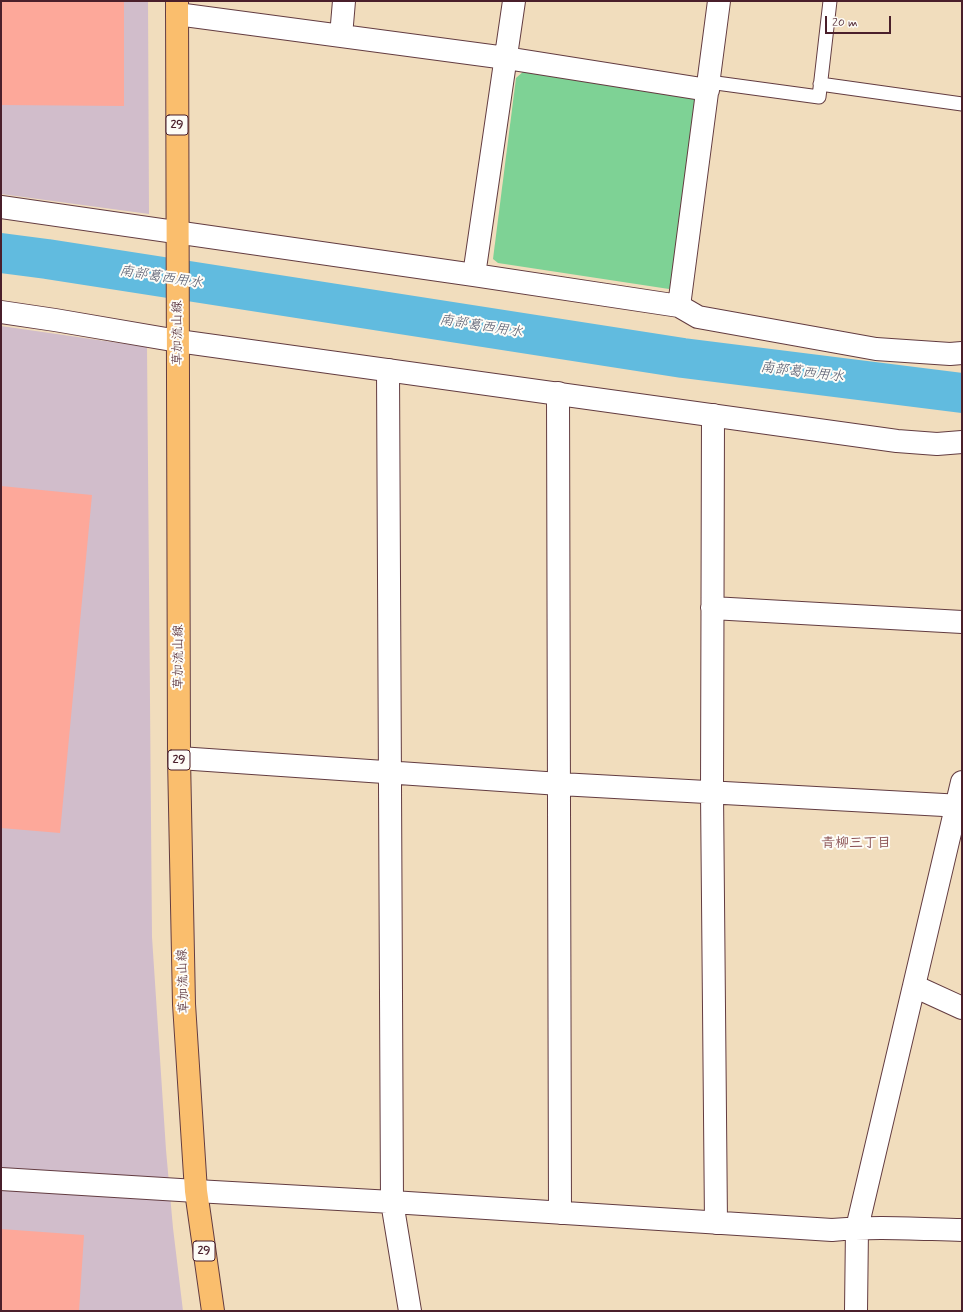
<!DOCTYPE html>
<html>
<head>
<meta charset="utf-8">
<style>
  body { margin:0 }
  #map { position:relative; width:963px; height:1312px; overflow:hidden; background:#f1ddbd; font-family:Mynerve,sans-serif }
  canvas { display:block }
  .frame { position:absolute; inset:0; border:2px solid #4a1f2b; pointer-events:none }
  .scale { position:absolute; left:825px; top:16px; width:66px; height:18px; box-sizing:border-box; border:2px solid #4a1f2b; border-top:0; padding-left:5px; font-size:12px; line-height:14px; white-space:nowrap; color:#4a1f2b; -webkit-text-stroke:3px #fdfcf7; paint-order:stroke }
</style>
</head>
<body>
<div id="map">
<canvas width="963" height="1312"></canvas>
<div class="frame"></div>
<div class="scale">20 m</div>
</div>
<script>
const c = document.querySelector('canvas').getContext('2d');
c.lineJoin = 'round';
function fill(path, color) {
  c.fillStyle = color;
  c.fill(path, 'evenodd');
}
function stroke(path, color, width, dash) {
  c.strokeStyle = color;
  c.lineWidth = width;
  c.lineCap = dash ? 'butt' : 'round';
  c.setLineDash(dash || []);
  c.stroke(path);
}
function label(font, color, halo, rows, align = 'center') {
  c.font = font + ' Mynerve,"Klee One",sans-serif';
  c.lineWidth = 4;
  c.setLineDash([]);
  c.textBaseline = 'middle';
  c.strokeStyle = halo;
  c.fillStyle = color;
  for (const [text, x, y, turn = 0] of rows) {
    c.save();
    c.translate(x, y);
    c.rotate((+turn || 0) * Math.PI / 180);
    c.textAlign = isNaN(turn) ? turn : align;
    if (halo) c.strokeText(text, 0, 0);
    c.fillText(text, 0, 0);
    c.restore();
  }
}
fill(new Path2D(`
  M1,1H148L149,214L1,194Z
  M1,326L147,347L152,937L166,1150L173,1228L183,1311H1Z`), '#d1bdcb');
fill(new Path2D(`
  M525,70L701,96L674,284L669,289L498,263L493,259L516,78Z`), '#7ed295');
stroke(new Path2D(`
  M1,253L47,259L683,358L962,393`), '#61bbdf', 40);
fill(new Path2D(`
  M1,1H124V106L1,105Z
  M1,486L92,495L60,833L1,828Z
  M1,1229L84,1235L79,1311H1Z`), '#fda89a');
const service = new Path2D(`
  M709,82L819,97L830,1
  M820,84L962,104`);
const minor = new Path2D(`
  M177,14L506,58L708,90
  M341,36L344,1
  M1,207L474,275L679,306L698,317L876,349L950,354L962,353
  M474,275L514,1
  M679,306L719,1
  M1,312L55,320L178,341
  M388,370L392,1202L410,1311
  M558,393L560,1213
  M713,415L712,793L716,1223
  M712,608L962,622
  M179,758L560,784L962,806
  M914,986L962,1008
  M196,1191L392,1202L832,1230C875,1226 918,1229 962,1230
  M856,1311L857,1228L962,782`);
const tertiary = new Path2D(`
  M178,341L897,441L937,444L962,442
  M1,1179L196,1191`);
const primary = new Path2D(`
  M177,1L179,758L184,1004L196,1191L213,1311`);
stroke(service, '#633c41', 15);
stroke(minor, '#633c41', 24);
stroke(tertiary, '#633c41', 24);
stroke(primary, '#633c41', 24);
stroke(service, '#fff', 13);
stroke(minor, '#fff', 22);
stroke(tertiary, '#fff', 22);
stroke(primary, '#fabe6d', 22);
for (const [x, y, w] of [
  [177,125,22],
  [179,760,22],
  [204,1251,22]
]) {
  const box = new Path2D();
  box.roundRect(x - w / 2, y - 10, w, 20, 3);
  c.fillStyle = '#fdfcf7';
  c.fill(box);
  stroke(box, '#4a1f2b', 1);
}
label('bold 12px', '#4a1f2b', null, [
  ["29",177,125],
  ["29",179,760],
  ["29",204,1251]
]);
label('13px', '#4a1f2b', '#fdfcf7', [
  ["草加流山線",178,333,-90],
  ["草加流山線",179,657,-90],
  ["草加流山線",184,981,-92]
]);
label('italic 14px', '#52566a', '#fdfcf7', [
  ["南部葛西用水",161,278,9],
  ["南部葛西用水",481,327,9],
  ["南部葛西用水",802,373,7]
]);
label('bold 14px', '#894f52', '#fdfcf7', [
  ["青柳三丁目",856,844]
]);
</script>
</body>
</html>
